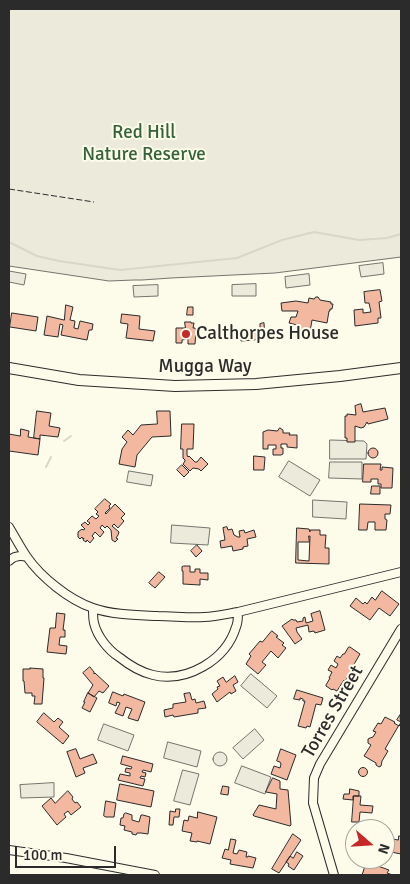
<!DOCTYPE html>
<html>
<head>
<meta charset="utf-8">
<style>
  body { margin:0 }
  #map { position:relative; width:410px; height:884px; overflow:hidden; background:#fdfbea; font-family:Signika,sans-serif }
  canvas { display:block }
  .frame { position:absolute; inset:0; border:10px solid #2b2b2b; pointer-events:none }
  .north { position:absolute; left:345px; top:819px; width:50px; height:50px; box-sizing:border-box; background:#fdfbea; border:1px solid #a9a89e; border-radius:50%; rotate:109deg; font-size:14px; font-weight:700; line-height:20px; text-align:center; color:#2b2b2b }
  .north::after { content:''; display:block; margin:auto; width:18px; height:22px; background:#c62828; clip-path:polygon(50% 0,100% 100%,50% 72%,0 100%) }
  .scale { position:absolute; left:15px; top:846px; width:101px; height:22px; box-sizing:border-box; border:2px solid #2b2b2b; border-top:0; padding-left:6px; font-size:15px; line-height:18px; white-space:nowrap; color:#2b2b2b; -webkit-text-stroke:4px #fdfbea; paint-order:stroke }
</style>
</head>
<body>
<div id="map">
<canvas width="410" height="884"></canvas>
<div class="frame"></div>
<div class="north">N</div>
<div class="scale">100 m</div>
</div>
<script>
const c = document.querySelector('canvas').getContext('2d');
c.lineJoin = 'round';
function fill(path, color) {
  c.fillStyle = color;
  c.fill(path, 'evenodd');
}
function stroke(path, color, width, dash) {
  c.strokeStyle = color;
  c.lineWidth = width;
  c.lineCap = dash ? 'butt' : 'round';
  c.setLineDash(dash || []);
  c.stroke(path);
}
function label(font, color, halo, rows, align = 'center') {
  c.font = font + ' Signika,sans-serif';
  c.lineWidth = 4;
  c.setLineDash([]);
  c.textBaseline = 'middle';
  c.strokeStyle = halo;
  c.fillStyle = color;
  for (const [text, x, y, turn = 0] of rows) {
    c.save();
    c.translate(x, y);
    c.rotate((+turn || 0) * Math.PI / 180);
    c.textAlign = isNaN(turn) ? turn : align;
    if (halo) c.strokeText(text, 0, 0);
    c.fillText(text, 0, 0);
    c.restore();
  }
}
const green = new Path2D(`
  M9,9H401V257L275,273L171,278L142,280H134L109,281L9,266Z
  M383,263L384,274L361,277L359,266Z
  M9,271L26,274L24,285L9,282Z
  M309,274L310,285L286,288L285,277Z
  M256,284V296H232V285Z
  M158,285V296L134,297L133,286Z
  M330,440L364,441L367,444L366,459H330Z
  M289,461L320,480L310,496L279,477Z
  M330,462H362V479L329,478Z
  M129,471L153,475L151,486L127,482Z
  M313,500L347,502L346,519L313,517Z
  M172,525L210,528L208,545L171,543Z
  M251,674L277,696L267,708L241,686Z
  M104,724L134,735L128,751L98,740Z
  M255,729L264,740L243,759L233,748Z
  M168,742L201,751L197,767L164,758Z
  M213 759a7 7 0 1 1 14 0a7 7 0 1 1-14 0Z
  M242,766L271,777L265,794L235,783Z
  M183,770L199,774L190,805L174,801Z
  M54,783V797L21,798L20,785Z`);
fill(green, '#ecebdb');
stroke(green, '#74746e', 1);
stroke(new Path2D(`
  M9,242L37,256L59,261L120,270L237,258L282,240L314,232L359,240L387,238L401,234
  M64,441L71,436
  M46,467L51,457`), '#d8d7c9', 2);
const building = new Path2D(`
  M380,290L382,301L379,302L381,318H378V323L355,326L354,310L363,309V313L371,312L369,303H365L364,292Z
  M316,297H318L320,300L331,302V304H333L332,309H330V311H329L327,323L312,320L310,332L296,330L297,325L289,323L291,317H296L298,311H282L281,303L296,301L308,303L309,298L314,299Z
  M66,305L73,307L70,320L75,321L74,328L78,329L80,321L93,324L92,330H89L87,340L61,335L63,325L60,324L58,337L44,335L47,316L64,320Z
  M188,307H193V315H187Z
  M12,313L38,317L36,331L10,327Z
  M122,314L140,316L139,329L155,331L153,341L126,338L128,324L121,323Z
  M185,322H191V323H194L193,328H195L196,331L195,344H188V339L182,340V343H176V328H185Z
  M264,323L265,339L241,341V330L260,329V324Z
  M361,404L363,412L385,408L388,419L368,424L367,422L364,427L361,428L355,426V442H347V438H345V416H347V414L356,415L355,406Z
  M37,411L51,413L49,426L60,428L58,437L40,435V439L34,438Z
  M157,411H170L171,436L152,437L137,455L135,467L119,464L122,449L127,442L122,437L128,430L133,435L141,425L157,424Z
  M182,424H194L193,449H187V455L188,457L189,456L195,462H197L201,457L208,464L201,471L199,469L193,468L190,471L183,464L185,461V460L183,458V449H181Z
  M280,428L283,430V433H290L289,435H297V448L287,447V444H281V448H283V454L281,455H273V449H276V445H268V449H263V432L268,430L277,431Z
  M21,429L29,431L28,437L40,439L38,455L9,451V434L20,436Z
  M368 453a5 5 0 1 1 10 0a5 5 0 1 1-10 0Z
  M254,456L265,457L264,470H254Z
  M364,464H381L380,470H382V467L393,468L392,488H381V484H378V479H371V482H363Z
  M182,465L189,472L184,477L177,470Z
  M372,486H380V494H371Z
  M105,499L111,504L109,506L110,508L105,513L106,514L115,504L125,514L121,518L124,521L118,528L114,524L112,526L119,532L118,535L116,538L118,539L115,542L112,540L111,530L107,526L105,528L102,525L100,528L104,532L100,537L95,532L92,536L94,538L90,543L87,540L86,542L83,540L84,538L83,539L82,537L80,539L78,537V532L82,529L83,530L85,529L81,525L85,522L88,525L90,523L87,521L92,516L96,519L99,516L96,514L98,512L95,509Z
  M360,504L391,505L390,514H385V519L387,520L386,530H375V522H368L367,530H359Z
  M227,527L228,530L232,529L234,535L238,537H240L239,531L244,530L245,533L254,530L256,537L247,539L248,546L243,547V549L233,551L232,546L221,548L220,541L225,540L223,528Z
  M297,528L309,529L310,532V530H320V535H326L325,548H329V564L296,563ZM309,536H310L309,561L298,560V542H309Z
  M197,545L202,551L196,557L191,551Z
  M184,566H190V572H195V569H200V573H208V580L200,579V585L183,584V571H182V567Z
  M159,572L165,577L155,588L149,583Z
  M382,591L399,604L390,616L379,608L370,620L350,606L356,598L363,604L365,602L367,604L372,597L375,600Z
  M320,611L325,630L315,633L314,631L309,632L308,625L296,628L297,632L302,639L295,644L282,626L292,619L293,620H296L297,622L303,621V618L305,617L306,623L313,621L311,614Z
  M57,613L65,614L63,630H65V637H60L59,645L67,646L66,654L47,652L50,628H55Z
  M272,631L278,636L276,637L284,643L282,645L286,648L278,658L271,651L262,662L266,665L258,674L246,664L251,656L249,654L260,641L262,642Z
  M349,647H350L360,654L353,666H354L351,672L352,673L350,676L349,675L345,681L344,680L337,691L333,689L332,690L326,686V685L330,678H329L332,672L328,670L331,665L336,668L338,664L334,661L337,656L340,658L343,654H344Z
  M90,667L94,672V674L95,673L109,686L103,693L99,691L94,697L88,693L93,685L83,673Z
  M30,668L43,669V678H44L42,704H34L35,696H32V693H25L24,681H23V669H30Z
  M235,676L238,682L233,685L236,691L231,694L230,692L217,702L212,694L218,689L217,687L220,686L217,681L223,677L226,682Z
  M297,690L323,698L321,705L316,704L310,727L307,726L306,728L298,726L305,701H303V699L300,698V700L294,699Z
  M113,692L123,696L124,694L145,702L138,721L128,718L132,709L126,707L123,716L115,713L120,703L117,702L116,706L109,703Z
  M88,693L97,698L90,712L82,708L85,702H84Z
  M190,693L192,700L195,699L196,703L204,701L206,708L198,709V713L174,717L173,715L165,717L164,710L173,708V704L186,702L184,694Z
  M44,713L54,722L58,718L63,722L59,727L69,736L63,744L37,722Z
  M400,715L401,726L399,725L385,749L388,751L382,761L381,766L379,767L376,765V763L364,756L371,745L368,743V739L370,738L373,737L376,732L373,731L378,723L381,724L385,717L395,722L394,723L399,726L401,722L397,720Z
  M76,749L80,759L93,754L97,763L83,768L85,773L76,777L67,752Z
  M281,749L296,755L287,780L271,774L274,766L280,768L281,764L280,762L277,761Z
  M123,756L153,764L151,772L143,770L142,772L146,773L145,777L141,776L140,778L145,779L143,786L118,780L120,774L130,776V773L125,772L126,768L131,769L132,767L121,764Z
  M358.5 772a4.5 4.5 0 1 1 9 0a4.5 4.5 0 1 1-9 0Z
  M273,778L280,781V789L288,790L291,825L290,826L254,816L253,815L259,805L276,809L277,794L266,792Z
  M120,784L154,791L151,807L117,800Z
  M223,786L229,787L228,795L221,794Z
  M350,789L359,791V796H353V800L343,799L344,794H349Z
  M68,791L73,797L72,799L75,803L77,802L81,807L71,815L68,811L64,814L66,817L57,825L42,806L51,798L55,803Z
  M354,796H361L360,805L373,806L372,813L360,812L359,822H352Z
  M106,801L116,803L114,817H106L104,816Z
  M176,809H180L179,817H174L173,825H169L170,811L175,812Z
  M198,812L217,817L210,844L197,841V842L190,841L192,833L182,831L184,820L188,821L189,816L197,818Z
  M126,813L132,815V820L139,822L141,815H143L150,817L148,834L141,833H137L136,835L132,834V832L124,830L125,826L120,825L121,818H123L124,814Z
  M293,834L301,840L279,873L272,869Z
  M399,836H401V854L391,852L393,839L398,840Z
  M231,839L236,840L233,853L237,854L239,850L247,852L246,857H248V856L256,858L253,868L230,864L231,860L222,858L225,849L228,850Z
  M297,852L303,856L294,870L288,866L289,864L286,862L290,856L293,858Z
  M370,865L375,866V865L389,870L387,873L393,875H362L365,866L369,867Z`);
fill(building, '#f2b8a0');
stroke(building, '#2b2b2b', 1);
const minor = new Path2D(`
  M9,527C15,537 20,547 27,557C41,577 69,600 93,608C113,615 136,615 158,616C173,616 189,618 204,617C215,617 227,614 238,612L401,572
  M9,561C14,556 20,555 27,557
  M93,608C93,613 93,619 94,623C97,636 108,650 119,657C129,665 140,672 153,675C187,683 226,660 236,627C238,623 238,617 238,612
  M9,850L66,858L155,875
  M334,875L313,803L314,778L320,764L401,629`);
const major = new Path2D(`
  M9,368L79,380L175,386L256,384L340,376L401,368`);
stroke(minor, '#2b2b2b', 10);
stroke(major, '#2b2b2b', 12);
stroke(minor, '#fdfbea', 8);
stroke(major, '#fdfbea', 10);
stroke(new Path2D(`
  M9,189L94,202`), '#2b2b2b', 1, [6, 2.5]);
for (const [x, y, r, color] of [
  [186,334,5,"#c62828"]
]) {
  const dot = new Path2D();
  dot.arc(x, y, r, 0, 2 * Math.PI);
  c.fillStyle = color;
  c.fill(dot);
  stroke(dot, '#fdfbea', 2);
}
label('19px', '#34623c', '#fdfbea', [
  ["Red Hill",144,133],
  ["Nature Reserve",144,155]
]);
label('19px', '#2b2b2b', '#fdfbea', [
  ["Calthorpes House",196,334]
], 'left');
label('19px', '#2b2b2b', '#fdfbea', [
  ["Mugga Way",205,367],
  ["Torres Street",333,712,-60]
]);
</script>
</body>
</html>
